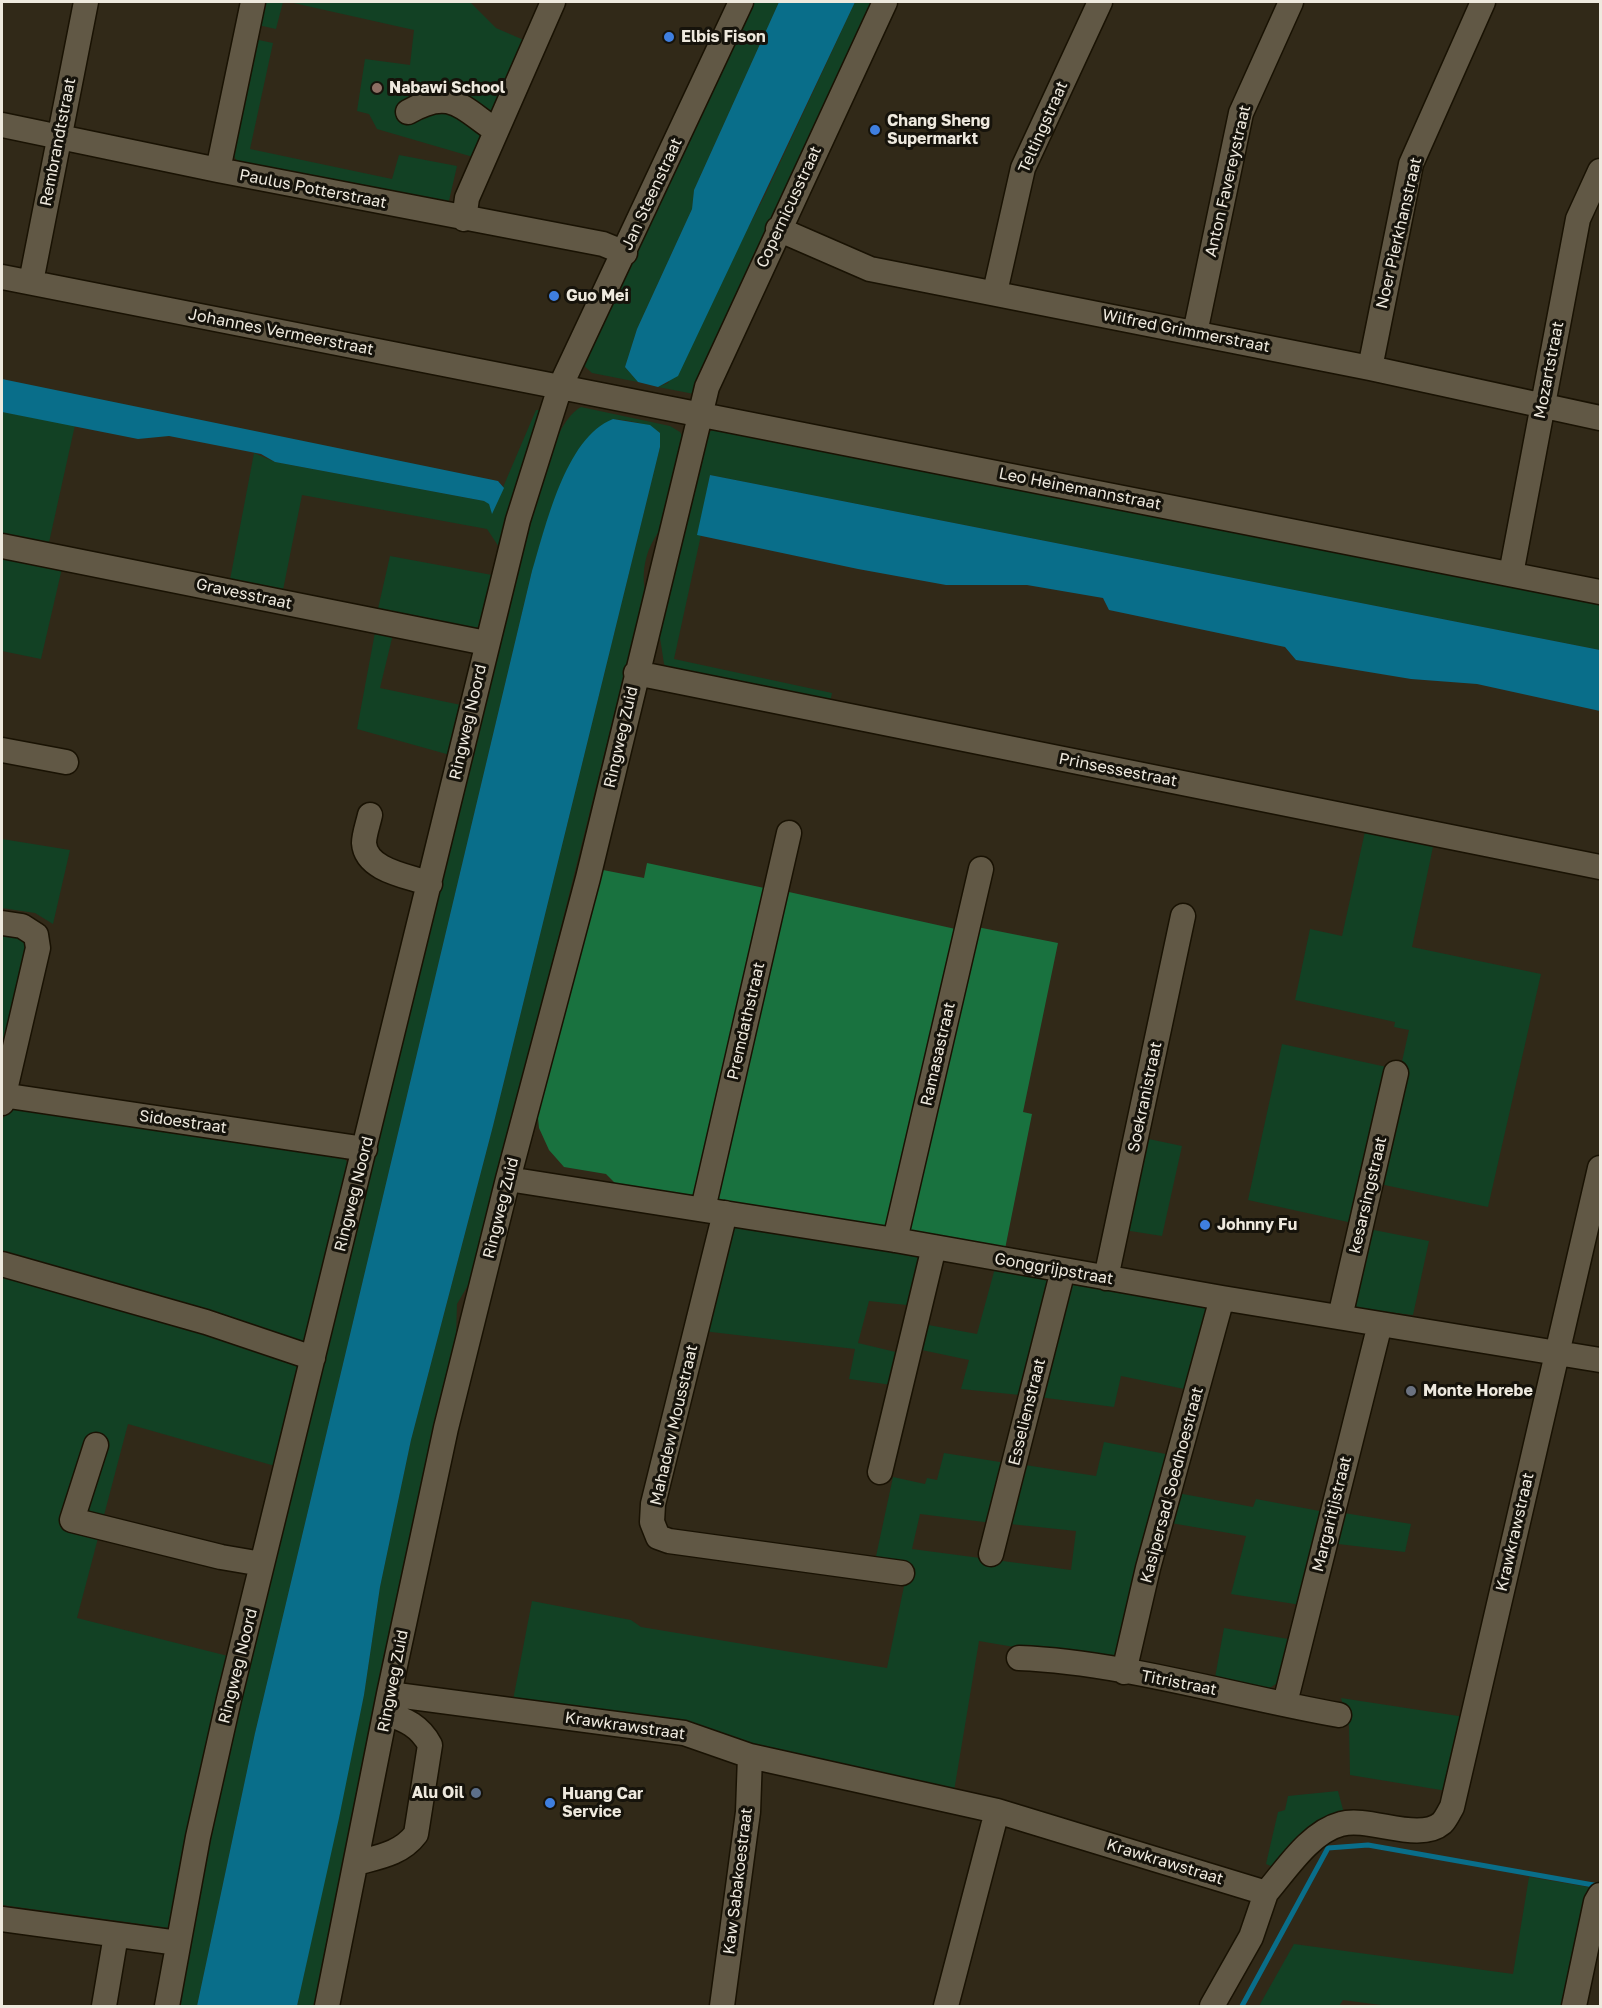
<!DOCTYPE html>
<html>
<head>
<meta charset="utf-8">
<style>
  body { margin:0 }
  #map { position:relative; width:1602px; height:2008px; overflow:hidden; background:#312918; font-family:"Golos Text",sans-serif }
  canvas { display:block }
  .frame { position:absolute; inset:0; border:3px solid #eee9de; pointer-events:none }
</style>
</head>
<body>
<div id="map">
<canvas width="1602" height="2008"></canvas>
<div class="frame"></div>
</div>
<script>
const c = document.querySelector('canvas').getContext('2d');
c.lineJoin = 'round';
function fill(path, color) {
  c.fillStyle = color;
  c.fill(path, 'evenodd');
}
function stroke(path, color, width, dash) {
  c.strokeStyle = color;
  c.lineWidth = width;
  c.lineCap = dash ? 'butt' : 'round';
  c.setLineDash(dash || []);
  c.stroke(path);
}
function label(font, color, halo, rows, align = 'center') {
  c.font = font + ' "Golos Text",sans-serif';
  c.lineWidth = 6;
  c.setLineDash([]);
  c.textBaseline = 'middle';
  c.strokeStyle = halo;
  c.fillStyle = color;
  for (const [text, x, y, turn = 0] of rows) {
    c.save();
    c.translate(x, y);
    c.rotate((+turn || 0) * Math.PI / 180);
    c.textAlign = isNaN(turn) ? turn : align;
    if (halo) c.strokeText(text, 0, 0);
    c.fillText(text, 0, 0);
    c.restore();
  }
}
fill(new Path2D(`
  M263,2H283L276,29L258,25Z
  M289,2H470L496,28L526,41L473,157L377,129L369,114L357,111L365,59L410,65L414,30Z
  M748,2H779L694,190L692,209L637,329L625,367L638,382L592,373L582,364Z
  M855,2H875L694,394L658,387L668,383L765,195Z
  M254,39L273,43L250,149L392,179L399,155L457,166L448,205L239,164L231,152Z
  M581,407L670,426L680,432L684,439L662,528C647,545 641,569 645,591L474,1275L457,1304L456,1336L412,1533L320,2006H297L364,1695L380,1587L411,1440L493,1126L660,447V433C646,422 631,421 613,419L546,524L531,575L255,1733L197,2006H174L218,1785L525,530C535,500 553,422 581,407Z
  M536,410H544L499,547L487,529L302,495L282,595L229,585L254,453L275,462L484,501L489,503L492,513Z
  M2,412L75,425L48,547L2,538Z
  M714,429L1600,601V650L710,475L698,535H701L674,659L832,693L830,703L670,671L664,664L659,631L708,433Z
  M2,552L63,564L41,659L2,651Z
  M390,556L492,575L480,625L473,631L377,613Z
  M376,627L394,630L380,688L461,705L450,755L357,729Z
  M1366,827L1434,842L1412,947L1541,974L1488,1207L1375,1183L1409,1030L1394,1027L1395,1022L1295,1000L1310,929L1342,936Z
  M2,839L70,850L53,924L35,913L2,908Z
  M2,919L32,932L2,1078Z
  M1282,1044L1391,1068L1357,1224L1248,1200Z
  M28,1106L344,1157L349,1166L275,1466L128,1424L77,1618L228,1656L169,1928L2,1905V1119L13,1109Z
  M1144,1138L1182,1146L1162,1236L1124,1230Z
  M738,1226L921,1257L916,1306L869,1301L858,1343L900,1353L892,1385L849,1379L855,1349L703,1331L732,1227Z
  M1364,1228L1429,1241L1413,1315L1353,1308Z
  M995,1268L1053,1280L1020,1395L961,1389L969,1360L917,1349L923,1324L977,1334Z
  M1069,1283L1209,1306L1189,1390L1121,1376L1114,1407L1039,1397Z
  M1104,1442L1171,1455L1122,1656L1108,1663L979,1641L954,1791L513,1700L532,1601L631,1620L641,1627L887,1668L908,1567L875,1561L893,1477L925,1484L927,1478L937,1480L944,1453L1006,1463L992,1523L920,1514L912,1549L1071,1570L1076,1531L1010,1524L1025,1465L1096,1476Z
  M1172,1492L1253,1507L1256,1499L1325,1512L1301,1605L1231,1594L1246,1536L1165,1522Z
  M1338,1512L1411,1524L1405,1552L1330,1543Z
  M1224,1628L1294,1640L1284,1679L1268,1689L1214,1683Z
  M1341,1698L1465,1717L1447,1791L1350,1775L1349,1726Z
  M1338,1791L1345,1817L1278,1869L1266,1864L1278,1812L1285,1810L1288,1796Z
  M1529,1877L1594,1888L1573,2006H1388L1343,2000L1339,2006H1259L1294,1944L1513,1974Z`), '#124124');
fill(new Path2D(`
  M647,863L769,889L695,1194L683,1197L617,1185L606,1174L564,1167L549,1150L539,1128L537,1108L598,869L644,878Z
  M780,890L960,930L888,1227L714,1200Z
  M972,926L1058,943L1023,1112L1032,1114L1005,1249L910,1232L905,1220Z`), '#19723f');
fill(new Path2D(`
  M779,2H855L678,376L658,387L638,382L625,367L637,329L692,209L694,190Z
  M2,379L498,481L504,488L492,514L489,504L484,501L275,462L261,454L169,436L138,439L2,412Z
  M613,419L650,425L660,433V447L493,1126L411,1440L380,1587L364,1695L339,1818L297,2006H197L255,1733L531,575C545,529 565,437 613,419Z
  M710,475L1600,650V711L1477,684L1411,679L1296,660L1285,647L1109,610L1103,598L1027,585H946L858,569L697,535Z`), '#096e8a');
stroke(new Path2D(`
  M1242,2006L1328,1848L1368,1845L1599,1886`), '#096e8a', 5);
const minor = new Path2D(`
  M408,112C450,88 460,106 495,130
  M2,125L218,170L603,244L625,253
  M218,170L253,2
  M464,219L467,198L553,2
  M778,229L870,269L1370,368L1600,418
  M2,277L1600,592
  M31,282L86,2
  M995,292L1023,168L1100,2
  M1195,333L1241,113L1291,2
  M1370,368L1411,164L1483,2
  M2,546L486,643
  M1511,574L1578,219L1600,171
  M636,673L1600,867
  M2,750L66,762
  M370,815C368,824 364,835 364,843C366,871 409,876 430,884
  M2,923L22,926L36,935L38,948L2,1103
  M2,1095L365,1149
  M508,1179L895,1240L1222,1298L1600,1360
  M703,1209L789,833
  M725,1213L653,1504L652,1522L658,1537L669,1541L902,1573
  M895,1240L981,869
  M2,1264L206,1322L313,1358
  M1106,1278L1183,916
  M1340,1317L1396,1073
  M96,1445L72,1520L221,1557L262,1564
  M880,1472L934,1247
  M991,1554L1063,1270
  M1019,1658C1122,1662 1236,1697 1339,1715
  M1124,1672L1148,1568L1222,1298
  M389,1694L684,1733L750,1756L997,1811L1266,1893C1286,1870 1310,1832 1341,1824C1369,1816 1419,1843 1442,1823C1446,1819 1449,1812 1452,1807L1600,1168
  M1285,1703L1380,1324
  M356,1863C378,1857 401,1854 416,1834L430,1745C420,1726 406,1720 386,1713
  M2,1919L178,1943
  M104,2006L116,1935
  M167,2006L198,1837L229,1699L518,520L560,387L741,2
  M327,2006L389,1694L446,1428L508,1179L588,878L707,387L885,2
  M722,2006L748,1812L750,1756
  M946,2006L997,1811
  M1212,2006L1251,1937L1266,1893
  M1574,2006L1596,1902L1600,1895`);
stroke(minor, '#191203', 27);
stroke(minor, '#615845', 24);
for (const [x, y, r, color] of [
  [669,37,6,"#3f7fe0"],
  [377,88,6,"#8d6e63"],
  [875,130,6,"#3f7fe0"],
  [554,296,6,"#3f7fe0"],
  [1205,1225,6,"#3f7fe0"],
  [1411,1391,6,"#6b7280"],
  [476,1793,6,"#5c6f8a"],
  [550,1803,6,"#3f7fe0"]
]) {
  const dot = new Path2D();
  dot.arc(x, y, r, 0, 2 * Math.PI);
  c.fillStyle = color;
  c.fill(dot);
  stroke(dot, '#16130b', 2);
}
label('bold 16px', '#eee9de', '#16130b', [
  ["Elbis Fison",681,37],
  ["Nabawi School",389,88],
  ["Chang Sheng",887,121],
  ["Supermarkt",887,139],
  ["Guo Mei",566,296],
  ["Johnny Fu",1217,1225],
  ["Monte Horebe",1423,1391],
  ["Alu Oil",464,1793,"right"],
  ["Huang Car",562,1794],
  ["Service",562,1812]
], 'left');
label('16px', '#eee9de', '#16130b', [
  ["Teltingstraat",1043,127,-66],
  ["Rembrandtstraat",58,142,-79],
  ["Anton Favereystraat",1228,181,-77],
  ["Paulus Potterstraat",313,189,11],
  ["Jan Steenstraat",652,194,-65],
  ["Copernicusstraat",789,207,-65],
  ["Noer Pierkhanstraat",1399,233,-77],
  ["Wilfred Grimmerstraat",1186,331,11],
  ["Johannes Vermeerstraat",281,332,11],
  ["Mozartstraat",1549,370,-79],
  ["Leo Heinemannstraat",1080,489,11],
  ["Gravesstraat",244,594,12],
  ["Ringweg Noord",468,722,-77],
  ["Ringweg Zuid",621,737,-77],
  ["Prinsessestraat",1118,770,11],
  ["Premdathstraat",746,1021,-77],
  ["Ramasastraat",938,1054,-77],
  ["Soekranistraat",1145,1097,-78],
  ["Sidoestraat",183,1122,8],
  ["Ringweg Noord",354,1194,-76],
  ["kesarsingstraat",1368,1195,-77],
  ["Ringweg Zuid",501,1208,-76],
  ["Gonggrijpstraat",1054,1269,10],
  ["Esselienstraat",1027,1412,-76],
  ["Mahadew Mousstraat",674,1425,-77],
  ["Kasipersad Soedhoestraat",1172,1485,-75],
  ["Margaritjistraat",1332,1514,-76],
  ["Krawkrawstraat",1515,1532,-77],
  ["Ringweg Noord",238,1666,-76],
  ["Ringweg Zuid",393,1681,-79],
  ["Titristraat",1179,1683,11],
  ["Krawkrawstraat",625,1726,8],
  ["Krawkrawstraat",1165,1862,17],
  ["Kaw Sabakoestraat",738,1881,-83]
]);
</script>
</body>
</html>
